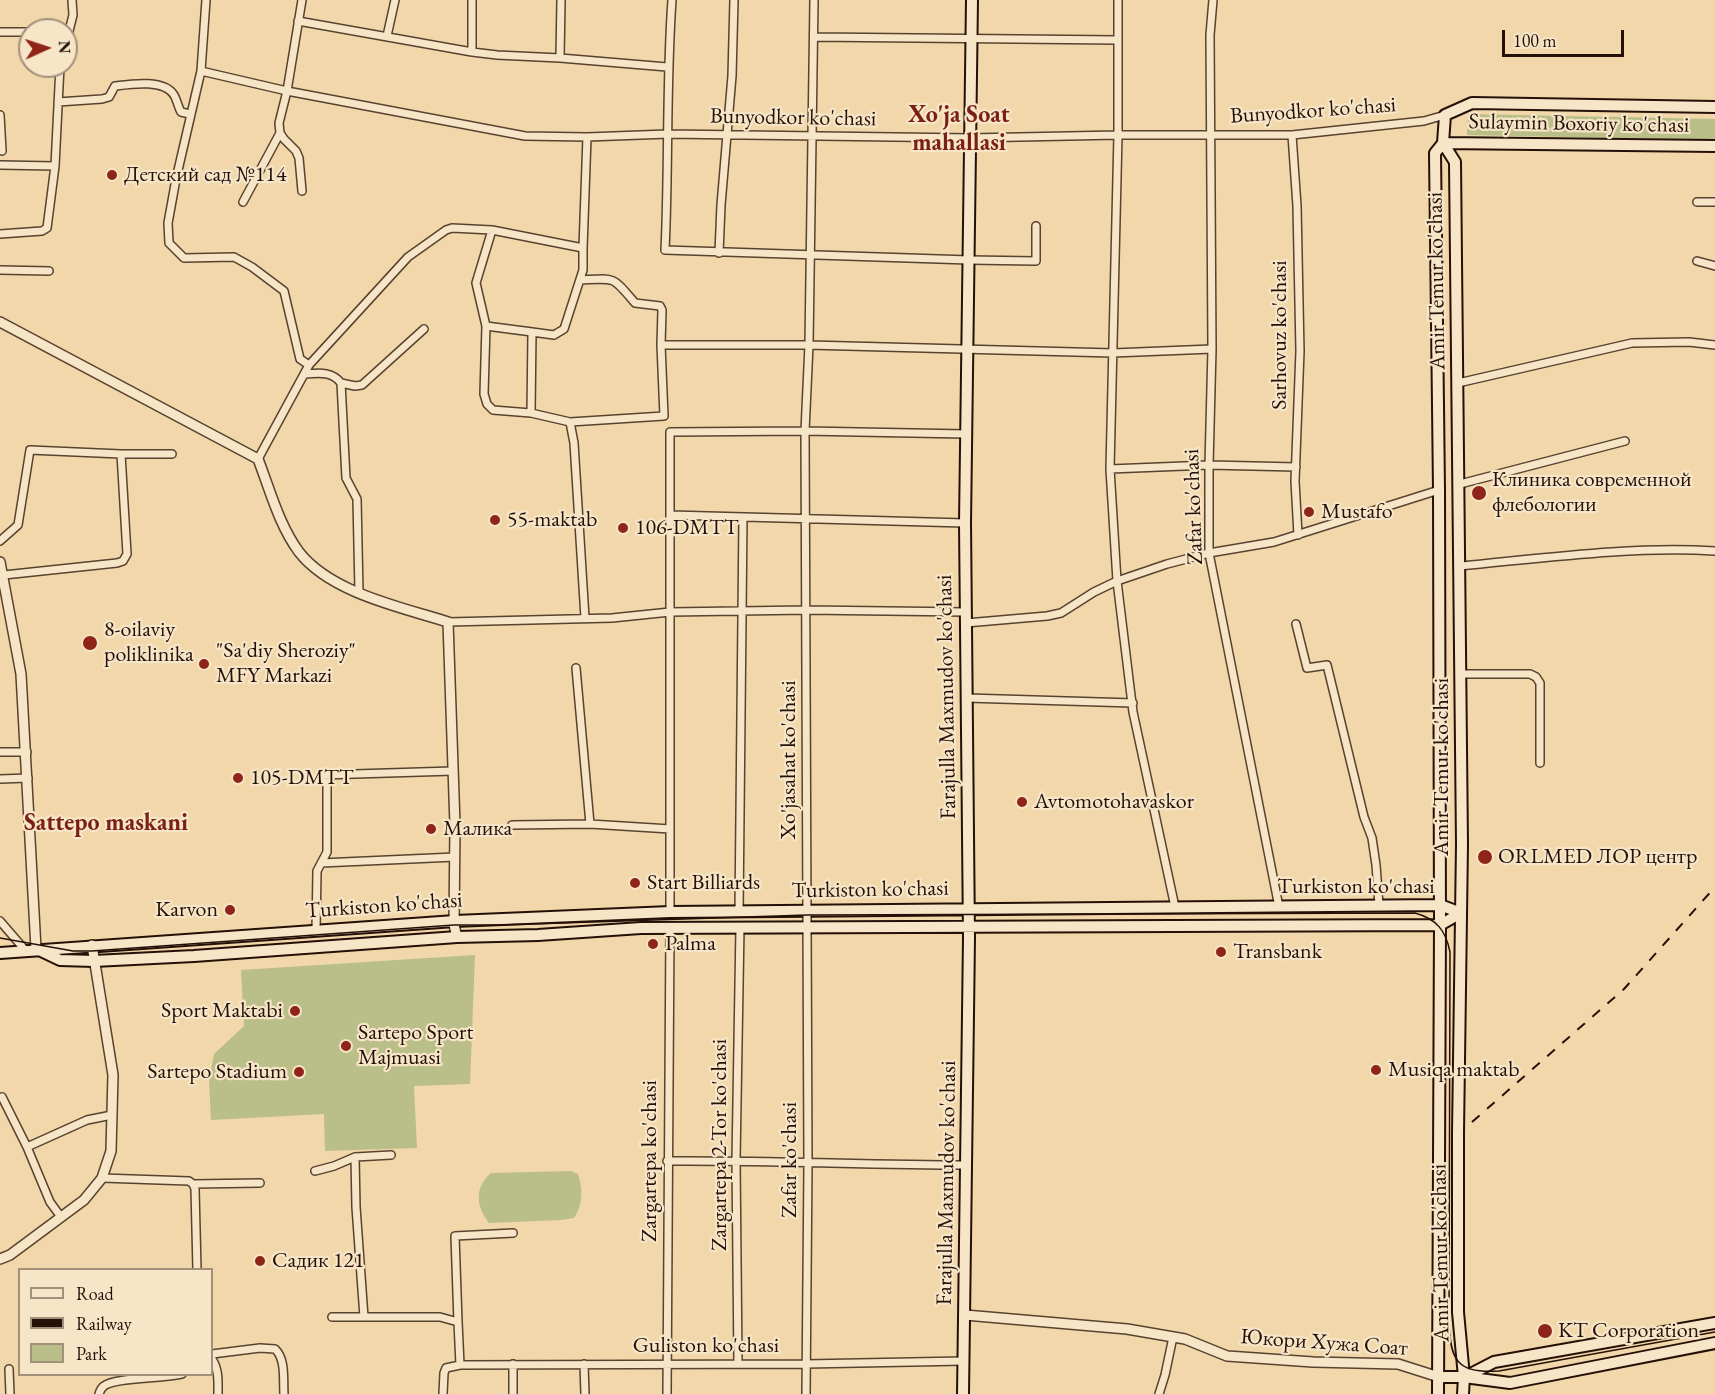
<!DOCTYPE html>
<html>
<head>
<meta charset="utf-8">
<style>
  body { margin:0 }
  #map { position:relative; width:1715px; height:1394px; overflow:hidden; background:#f1d7a9; font-family:"EB Garamond",serif }
  canvas { display:block }
  .legend { position:absolute; left:18px; top:1268px; width:195px; height:108px; box-sizing:border-box; background:#f6e5c7; border:2px solid #a2907b; margin:0; padding:8px 10px; list-style:none; font-size:18px; color:#251008 }
  .legend li { display:flex; align-items:center; gap:12px; height:30px }
  .legend b { width:30px; border:2px solid #a2907b }
  .north { position:absolute; left:18px; top:18px; width:60px; height:60px; box-sizing:border-box; background:#f6e5c7; border:2px solid #a2907b; border-radius:50%; rotate:87deg; font-size:16px; font-weight:700; line-height:24px; text-align:center; color:#251008 }
  .north::after { content:''; display:block; margin:auto; width:21px; height:27px; background:#8f2418; clip-path:polygon(50% 0,100% 100%,50% 72%,0 100%) }
  .scale { position:absolute; left:1502px; top:30px; width:122px; height:27px; box-sizing:border-box; border:3px solid #251008; border-top:0; padding-left:8px; font-size:18px; line-height:21px; white-space:nowrap; color:#251008; -webkit-text-stroke:4px #f6e5c7; paint-order:stroke }
</style>
</head>
<body>
<div id="map">
<canvas width="1715" height="1394"></canvas>
<ul class="legend">
<li><b style="height:8px;background:#f6e5c7"></b>Road</li>
<li><b style="height:8px;background:#251008"></b>Railway</li>
<li><b style="height:16px;background:#babe88"></b>Park</li>
</ul>
<div class="north">N</div>
<div class="scale">100 m</div>
</div>
<script>
const c = document.querySelector('canvas').getContext('2d');
c.lineJoin = 'round';
function fill(path, color) {
  c.fillStyle = color;
  c.fill(path, 'evenodd');
}
function stroke(path, color, width, dash) {
  c.strokeStyle = color;
  c.lineWidth = width;
  c.lineCap = dash ? 'butt' : 'round';
  c.setLineDash(dash || []);
  c.stroke(path);
}
function label(font, color, halo, rows, align = 'center') {
  c.font = font + ' "EB Garamond",serif';
  c.lineWidth = 4.5;
  c.setLineDash([]);
  c.textBaseline = 'middle';
  c.strokeStyle = halo;
  c.fillStyle = color;
  for (const [text, x, y, turn = 0] of rows) {
    c.save();
    c.translate(x, y);
    c.rotate((+turn || 0) * Math.PI / 180);
    c.textAlign = isNaN(turn) ? turn : align;
    if (halo) c.strokeText(text, 0, 0);
    c.fillText(text, 0, 0);
    c.restore();
  }
}
fill(new Path2D(`
  M1468,114L1715,119V140L1467,135Z
  M475,955L470,1084L414,1086L417,1148L325,1151L324,1114L211,1120L209,1079L214,1054L244,1026L241,970Z
  M571,1171L578,1174C583,1189 583,1205 574,1218L561,1220L489,1223C476,1206 474,1188 491,1173Z`), '#babe88');
const minor = new Path2D(`
  M206,0L201,71L176,179L168,223L169,243L184,258L234,257L252,267L284,291L300,359L309,365
  M561,0L560,58L667,67
  M672,0C666,83 669,167 665,250L969,260L1036,261V226
  M1118,0V135L1110,469L1117,581L1133,712L1175,907
  M1213,0L1210,35L1212,349L1209,465V553L1279,907
  M298,21L472,52L497,55L560,58
  M0,32H30
  M387,36L395,0
  M814,37L1117,40
  M66,43L73,15L72,0
  M472,52V0
  M201,71L287,91L525,136L587,137L668,134L970,138L1118,135H1292L1424,121L1445,115
  M58,102L102,99L109,97L115,86C131,84 164,79 174,95C177,100 178,107 181,112L190,114
  M0,115L2,151
  M1292,135L1297,206L1300,351L1295,481L1298,535
  M0,165L55,166
  M302,191L299,158L296,151L284,139L280,133L279,123L287,91L302,0
  M243,202L280,133
  M1697,202H1715
  M492,230L476,283L486,326L484,394L487,404L493,410L531,413L532,332L554,335L564,329L583,270V248
  M0,234L42,231L47,228L55,166L60,66
  M719,253L721,205L732,76L734,0
  M1697,261L1715,266
  M0,270L49,271
  M486,326L532,332
  M661,345H809L1113,353L1212,349
  M305,374C319,373 332,371 341,383L355,386L362,385L424,329
  M341,383L346,478L357,499L359,592
  M1458,383L1632,343L1689,342L1715,345
  M531,413L570,422L574,443L585,618
  M570,422L664,416L661,345L662,310L660,306L635,303C612,276 616,278 581,280
  M258,459L309,365L408,257L446,230L452,228L492,230L583,248L587,137
  M1110,469L1209,465L1296,467
  M1460,484L1625,441
  M671,515L965,523
  M0,541L18,525L30,450L121,454
  M1460,566C1545,558 1630,546 1715,551
  M4,575L117,563L123,561L127,554L121,454H172
  M448,622L612,618L670,612L807,610L966,612
  M966,623L1047,616L1061,613L1094,592L1117,581L1167,564L1209,553L1274,542L1439,490
  M1296,624L1307,668L1327,665L1364,817L1372,838L1376,865L1379,905
  M576,668L590,824
  M1461,674H1530L1536,677L1540,683V763
  M967,698L1133,703
  M0,752H27
  M322,775L453,771
  M0,779L28,778
  M512,825L590,824L670,829
  M321,863L455,857
  M670,912V432L805,431L966,434
  M739,912L743,517
  M0,921L25,950
  M316,930L317,871L327,852V783L322,775
  M2,1097L27,1147L50,1202L61,1217
  M27,1147L87,1120L112,1115
  M391,1155L355,1157L356,1207L364,1317H440L458,1322L460,1365
  M667,1161C767,1160 867,1165 967,1165
  M315,1171L334,1166L355,1157
  M102,1178L189,1181L193,1184L195,1189L197,1270
  M193,1184L260,1183
  M332,1317H364
  M458,1322L455,1236L513,1233
  M212,1354L260,1348L275,1349C286,1359 283,1380 284,1394
  M212,1359C219,1369 218,1382 218,1394
  M584,1364L585,1394
  M738,1364L736,1160L740,927
  M9,1369L10,1394
  M99,1394C100,1391 101,1388 104,1386C114,1377 165,1379 182,1374
  M443,1394L444,1373L446,1368L460,1365L806,1364L964,1361
  M513,1394V1364
  M667,1394L670,928
  M806,1394L808,1163L805,431L809,345L814,0
  M1159,1394L1165,1375L1173,1337`);
const tertiary = new Path2D(`
  M0,322L258,459C270,490 279,525 299,552C331,593 401,607 448,622L455,825L454,925L457,937
  M0,562L21,674L36,949
  M0,1259L10,1255L84,1200L102,1178L111,1151L113,1075L92,945
  M965,1315L1127,1329L1185,1339L1227,1356L1313,1362L1398,1364L1439,1377`);
const secondary = new Path2D(`
  M1443,143L1715,146
  M37,949L60,960L94,961L194,956L457,937L538,935L641,928L1440,925L1461,913
  M0,953L455,921L670,912L1440,905L1461,913
  M1439,1377H1464L1510,1383L1715,1343
  M1465,1377L1494,1362L1715,1323
  M963,1394L969,938L965,523L972,0
  M1438,1394L1440,925L1439,490L1435,153L1443,143
  M1463,1394L1464,1377L1458,1312V1133L1462,844L1455,162L1443,143L1445,115L1472,103L1715,107`);
stroke(minor, '#584230', 10);
stroke(tertiary, '#584230', 12);
stroke(secondary, '#251008', 14);
stroke(minor, '#f6e5c7', 7);
stroke(tertiary, '#f6e5c7', 9);
stroke(secondary, '#f6e5c7', 10);
stroke(new Path2D(`
  M0,938L73,951H92L454,925H500L807,915L1415,913C1437,919 1446,931 1450,952L1449,1322C1450,1361 1458,1374 1499,1371L1715,1332`), '#251008', 1.5);
stroke(new Path2D(`
  M1472,1122L1624,989L1715,887`), '#251008', 2, [10, 10]);
for (const [x, y, r, color] of [
  [112,175,6,"#8f2418"],
  [1479,493,8,"#8f2418"],
  [1309,512,6,"#8f2418"],
  [495,520,6,"#8f2418"],
  [623,528,6,"#8f2418"],
  [90,643,8,"#8f2418"],
  [204,664,6,"#8f2418"],
  [238,778,6,"#8f2418"],
  [1022,802,6,"#8f2418"],
  [431,829,6,"#8f2418"],
  [1485,857,8,"#8f2418"],
  [635,883,6,"#8f2418"],
  [230,910,6,"#8f2418"],
  [653,944,6,"#8f2418"],
  [1221,952,6,"#8f2418"],
  [295,1011,6,"#8f2418"],
  [346,1046,6,"#8f2418"],
  [1376,1070,6,"#8f2418"],
  [299,1072,6,"#8f2418"],
  [260,1261,6,"#8f2418"],
  [1545,1331,8,"#8f2418"]
]) {
  const dot = new Path2D();
  dot.arc(x, y, r, 0, 2 * Math.PI);
  c.fillStyle = color;
  c.fill(dot);
  stroke(dot, '#f6e5c7', 2);
}
label('22px', '#251008', '#f6e5c7', [
  ["Bunyodkor ko'chasi",1313,111,-4],
  ["Bunyodkor ko'chasi",793,118,1],
  ["Sulaymin Boxoriy ko'chasi",1579,124,1],
  ["Amir Temur ko'chasi",1437,281,-91],
  ["Sarhovuz ko'chasi",1280,335,-90],
  ["Zafar ko'chasi",1194,507,-92],
  ["Farajulla Maxmudov ko'chasi",947,697,-91],
  ["Xo'jasahat ko'chasi",789,760,-90],
  ["Amir Temur ko'chasi",1442,767,-90],
  ["Turkiston ko'chasi",1356,887],
  ["Turkiston ko'chasi",870,890,-1],
  ["Turkiston ko'chasi",384,906,-4],
  ["Zargartepa 2-Tor ko'chasi",720,1145,-90],
  ["Zafar ko'chasi",790,1160,-90],
  ["Zargartepa ko'chasi",650,1161,-90],
  ["Farajulla Maxmudov ko'chasi",947,1183,-89],
  ["Amir Temur ko'chasi",1441,1253,-91],
  ["Юкори Хужа Соат",1324,1343,4],
  ["Guliston ko'chasi",706,1346]
]);
label('22px', '#251008', '#f6e5c7', [
  ["Детский сад №114",124,175],
  ["Клиника современной",1492,480],
  ["флебологии",1492,505],
  ["Mustafo",1321,512],
  ["55-maktab",507,520],
  ["106-DMTT",635,528],
  ["8-oilaviy",104,630],
  ["poliklinika",104,655],
  ["\"Sa'diy Sheroziy\"",216,651],
  ["MFY Markazi",216,676],
  ["105-DMTT",250,778],
  ["Avtomotohavaskor",1034,802],
  ["Малика",443,829],
  ["ORLMED ЛОР центр",1498,857],
  ["Start Billiards",647,883],
  ["Karvon",218,910,"right"],
  ["Palma",665,944],
  ["Transbank",1233,952],
  ["Sport Maktabi",283,1011,"right"],
  ["Sartepo Sport",358,1033],
  ["Majmuasi",358,1058],
  ["Musiqa maktab",1388,1070],
  ["Sartepo Stadium",287,1072,"right"],
  ["Садик 121",272,1261],
  ["KT Corporation",1558,1331]
], 'left');
label('bold 24px', '#7a1f14', '#f6e5c7', [
  ["Xo'ja Soat",959,115],
  ["mahallasi",959,143],
  ["Sattepo maskani",106,823]
]);
</script>
</body>
</html>
